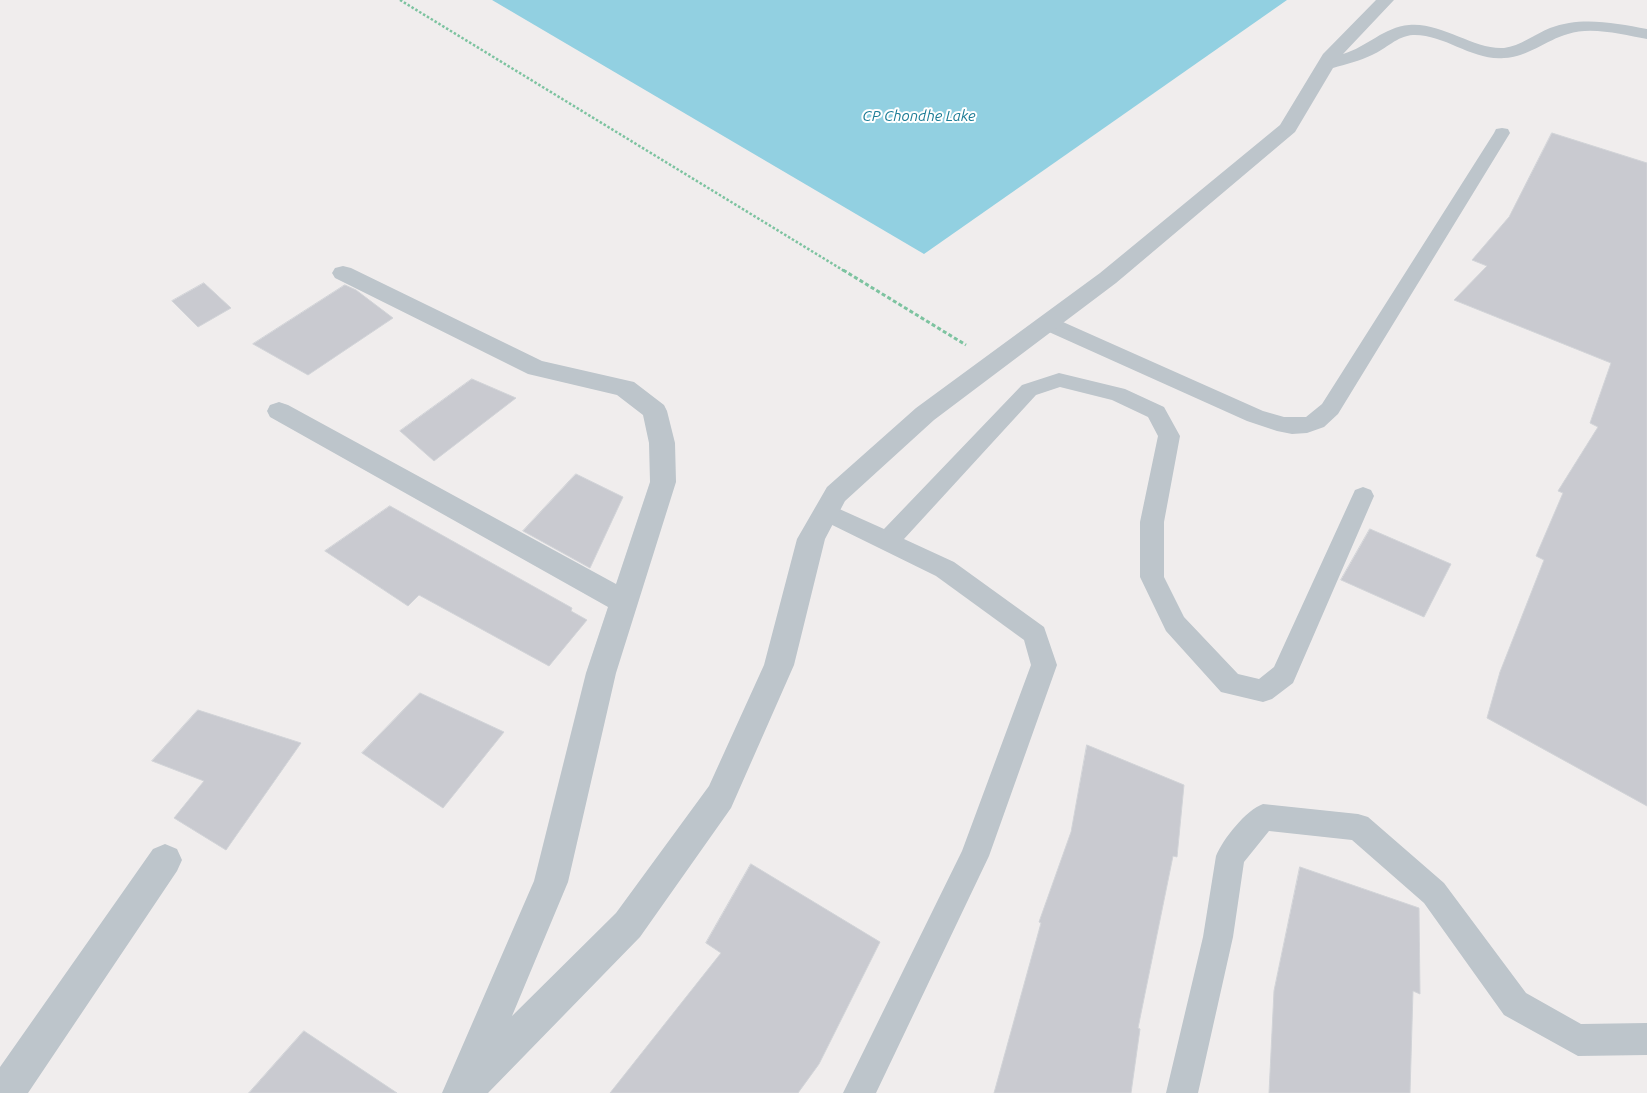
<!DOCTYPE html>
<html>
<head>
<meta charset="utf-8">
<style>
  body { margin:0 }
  canvas { display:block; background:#f0eded }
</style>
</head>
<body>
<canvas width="1647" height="1093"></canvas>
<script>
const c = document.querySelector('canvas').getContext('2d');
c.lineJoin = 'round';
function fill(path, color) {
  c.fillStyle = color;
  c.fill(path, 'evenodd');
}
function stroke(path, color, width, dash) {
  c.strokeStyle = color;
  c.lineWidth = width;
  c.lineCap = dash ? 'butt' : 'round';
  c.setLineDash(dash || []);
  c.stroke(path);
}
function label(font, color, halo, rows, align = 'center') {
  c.font = font + ' Ubuntu,sans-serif';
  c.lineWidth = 4;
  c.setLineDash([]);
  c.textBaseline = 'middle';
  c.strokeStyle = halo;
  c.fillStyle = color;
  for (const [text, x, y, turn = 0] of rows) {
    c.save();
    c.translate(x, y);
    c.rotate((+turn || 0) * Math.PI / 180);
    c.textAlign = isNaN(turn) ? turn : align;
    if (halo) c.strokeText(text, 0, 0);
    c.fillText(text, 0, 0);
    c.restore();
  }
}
fill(new Path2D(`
  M492,0H1287L924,254Z`), '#92d0e1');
const building = new Path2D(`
  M1552,133L1647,163V806L1487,718L1500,672L1544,560L1536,556L1563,493L1558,491L1598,427L1590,423L1611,363L1454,300L1487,266L1472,260L1509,217Z
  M204,283L231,308L198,327L172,301Z
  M345,285L356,290L393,318L308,375L253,344Z
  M472,379L516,398L434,461L400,431Z
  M576,474L623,497L590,568L523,531Z
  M390,506L572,608L571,611L587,620L549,666L419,595L408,606L325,551Z
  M1370,529L1451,564L1424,617L1341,580Z
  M420,693L504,732L443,808L362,753Z
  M198,710L301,743L226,850L174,818L204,781L152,761Z
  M1087,745L1184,785L1177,857L1173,856L1138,1028L1140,1029L1131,1093H994L1041,923L1039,922L1071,832Z
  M751,864L880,942L819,1064L798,1093H610L721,953L706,943Z
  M1300,867L1419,908L1420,994L1413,991L1410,1093H1269L1274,991Z
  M304,1031L397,1093H249Z`);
fill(building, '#c9cad0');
stroke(building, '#d2d4d8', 1);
stroke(new Path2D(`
  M400,0L846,272`), '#7dc3a0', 2.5, [2.5, 2]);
stroke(new Path2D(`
  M843,270L966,345`), '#7dc3a0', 3, [4, 2.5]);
fill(new Path2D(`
  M1502,128L1508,129L1510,133L1338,414L1324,427L1307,433L1292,434L1277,431L1247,421L1040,328L1037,323L1040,318L1047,316L1054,318L1263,411L1284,417H1306L1322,404L1494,133L1496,129Z
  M1059,373L1125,389L1164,407L1180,436L1164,522V577L1184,617L1238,674L1259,679L1274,667L1355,490L1363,487L1371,490L1374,496L1293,683L1272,699L1263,702L1221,692L1166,631L1140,577V522L1158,436L1148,417L1112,400L1060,387L1036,395L904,539L954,562L1044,627L1057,665L989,856L876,1093H843L962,851L1031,665L1024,640L936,576L818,518L814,512L818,506L826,503L884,529L1022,385Z
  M1263,804L1358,814L1368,817L1444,883L1526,993L1581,1024L1647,1023V1055L1578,1056L1504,1015L1424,903L1352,840L1269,831L1244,862L1233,937L1198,1093H1166L1203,937L1216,856C1223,839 1246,810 1263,804Z`), '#bdc5cb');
fill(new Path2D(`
  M1376,0H1394L1343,54C1367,47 1384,27 1409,25C1442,22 1474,50 1504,48C1520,46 1535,34 1550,28C1581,16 1615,23 1647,29V39C1623,35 1592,26 1568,34C1546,40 1528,57 1504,58C1472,61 1445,34 1413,35C1397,36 1386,49 1372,55C1360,61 1346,64 1333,68L1295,132L1116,283L934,420L845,501L825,539L794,665L731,808L640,937L488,1093H442L534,881L586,673L608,607L270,417L267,411L270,405L279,402L288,405L616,584L650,482L649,443L643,415L617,395L528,374L335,278L332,273L335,268L343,266L351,268L542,361L634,382L664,405L667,411L675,443L676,482L616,673L568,882L512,1016L616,913L709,786L764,665L797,539L827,487L916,408L1100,273L1280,125L1323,54Z
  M165,844L177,849L182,860L177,871L28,1093H0V1067L153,849Z`), '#bdc5cb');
label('italic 15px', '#1d7d96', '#fff', [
  ["CP Chondhe Lake",919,116]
]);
</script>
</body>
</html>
